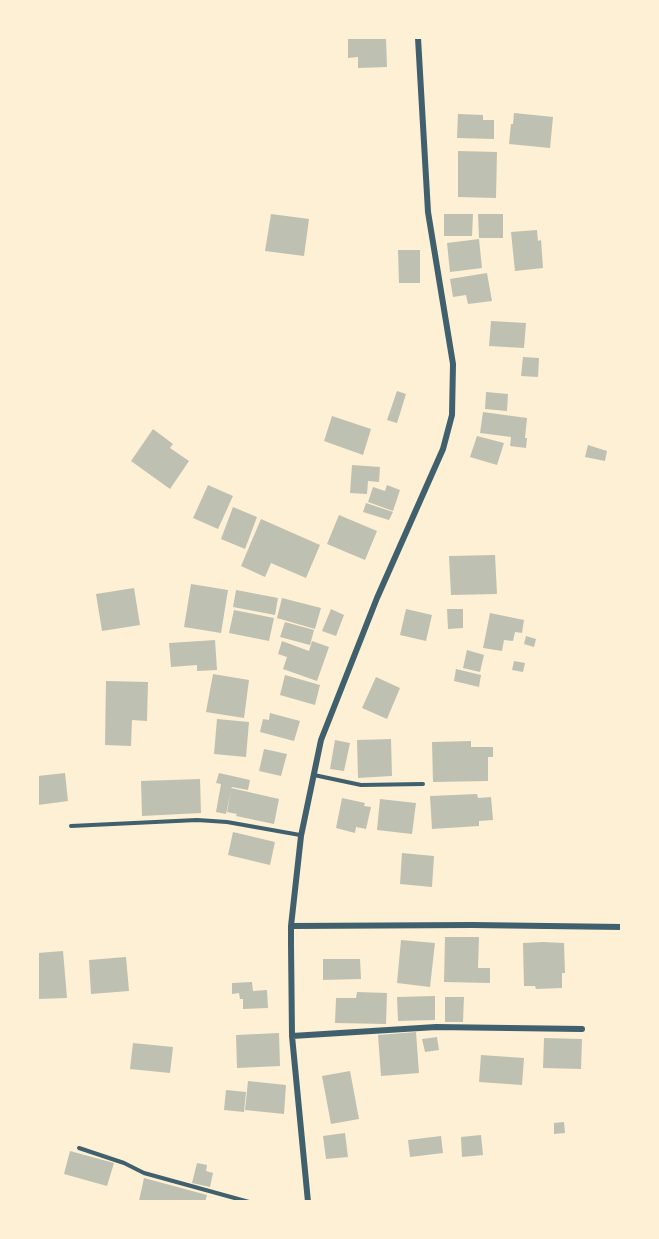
<!DOCTYPE html>
<html>
<head>
<meta charset="utf-8">
<style>
  body { margin:0 }
  #map { position:relative; width:659px; height:1239px; overflow:hidden; background:#fdf0d5; font-family:Helvetica,sans-serif }
  canvas { display:block }
  .frame { position:absolute; inset:0; border:39px solid #fdf0d5; pointer-events:none }
</style>
</head>
<body>
<div id="map">
<canvas width="659" height="1239"></canvas>
<div class="frame"></div>
</div>
<script>
const c = document.querySelector('canvas').getContext('2d');
c.lineJoin = 'round';
function fill(path, color) {
  c.fillStyle = color;
  c.fill(path, 'evenodd');
}
function stroke(path, color, width, dash) {
  c.strokeStyle = color;
  c.lineWidth = width;
  c.lineCap = dash ? 'butt' : 'round';
  c.setLineDash(dash || []);
  c.stroke(path);
}
fill(new Path2D(`
  M348,38H386L387,67L358,68V57L348,58Z
  M514,113L553,117L550,148L509,144L511,124H513Z
  M458,114L483,115V120H494V139L457,138Z
  M458,151L497,152L496,198L458,197Z
  M271,214L309,219L304,256L265,251Z
  M444,214H473L472,236H444Z
  M478,214H503V238H479Z
  M537,230L538,241L541,240L543,268L515,271L511,232Z
  M479,239L482,268L450,272L447,243Z
  M398,250H420V283H399Z
  M487,273L492,301L468,304L466,295L453,297L450,279Z
  M491,321L526,323L524,348L489,346Z
  M523,357L539,358L538,377L521,376Z
  M397,391L406,394L397,423L387,420Z
  M486,392L508,394L507,411L485,409Z
  M483,412L527,418L525,438H527L526,448L510,446L511,437L480,433Z
  M332,416L371,429L363,455L324,441Z
  M153,429L173,444L170,448L189,461L170,489L131,461Z
  M477,436L504,443L497,465L470,457Z
  M588,445L607,451L605,461L585,457Z
  M352,465L380,467L379,482L368,481L367,494L350,493Z
  M208,485L233,496L218,529L193,518Z
  M387,485L400,490L393,511L368,502L373,487L385,491Z
  M366,503L393,512L389,520L363,512Z
  M233,507L257,517L245,549L221,539Z
  M339,515L377,531L365,560L327,544Z
  M261,519L320,545L306,578L271,563L265,577L241,566Z
  M495,555L497,594L451,595L449,556Z
  M191,584L228,590L221,633L184,627Z
  M134,588L140,625L102,631L96,594Z
  M236,590L278,598L275,615L233,607Z
  M282,598L321,608L315,629L277,618Z
  M331,609L344,615L336,636L322,631Z
  M406,609L432,615L426,641L400,635Z
  M447,609H463V628L448,629Z
  M234,610L274,618L269,641L229,633Z
  M490,613L524,620L522,633L515,632L513,641L504,640L502,651L483,648Z
  M285,622L314,630L310,645L280,637Z
  M526,636L536,639L534,647L524,644Z
  M215,640L217,670L197,671V665L171,667L169,643Z
  M282,641L309,651L312,641L329,647L317,681L283,669L287,657L278,654Z
  M467,650L484,655L480,672L463,668Z
  M514,661L525,663L523,672L512,670Z
  M456,669L481,675L479,687L454,681Z
  M213,674L249,680L244,718L206,712Z
  M285,675L320,685L315,705L280,695Z
  M376,677L400,688L387,719L362,708Z
  M106,681L148,682L147,721L132,720L131,746L105,745Z
  M270,713L300,721L294,741L260,732L263,719L269,720Z
  M217,719L249,722L246,757L214,754Z
  M391,739L392,776L358,778L357,740Z
  M335,740L350,743L344,771L330,769Z
  M471,741V747H493V757H488V781L433,782L432,742Z
  M264,749L287,754L281,776L259,771Z
  M65,773L68,801L38,805V776Z
  M219,773L250,780L248,790L232,787L231,788L279,799L274,824L236,816L237,814L227,812L231,791L226,814L216,812L221,784L216,783Z
  M200,779L201,813L142,816L141,781Z
  M477,794L478,798L491,797L493,820L479,821V826L432,829L430,796Z
  M342,798L365,803L364,806L371,807L366,829L356,827L355,833L336,828Z
  M380,799L416,803L412,834L377,830Z
  M233,832L275,842L270,865L228,855Z
  M402,853L434,856L432,887L400,884Z
  M445,937H479L478,968H490V983L444,982Z
  M401,940L435,943L430,987L397,983Z
  M543,942L564,943L565,973H562V988L536,989L535,986H524L523,943Z
  M63,951L67,998L38,999V953Z
  M126,957L129,991L91,994L89,960Z
  M323,959H360L361,979L323,980Z
  M252,982L253,991L267,990L268,1008L243,1009V999H240L239,993L232,994V983Z
  M357,992L387,993L386,1024L335,1023L336,998H356Z
  M435,996V1020L398,1021L397,997Z
  M445,997H464L463,1022H445Z
  M416,1032L419,1073L381,1076L378,1035Z
  M279,1033L280,1066L237,1068L236,1035Z
  M437,1037L439,1050L425,1052L422,1039Z
  M544,1038L582,1039L581,1069L543,1068Z
  M133,1043L173,1047L170,1073L130,1069Z
  M481,1055L524,1058L522,1085L479,1082Z
  M350,1071L359,1119L331,1124L322,1076Z
  M248,1081L286,1085L284,1114L245,1110Z
  M226,1090L246,1092L244,1112L224,1110Z
  M564,1122L565,1133L554,1134V1123Z
  M345,1133L348,1157L326,1159L323,1136Z
  M481,1135L483,1155L462,1157L461,1137Z
  M441,1136L443,1153L410,1157L408,1140Z
  M70,1151L114,1163L107,1186L64,1174Z
  M197,1163L207,1165L206,1171L213,1173L210,1187L192,1183Z
  M144,1178L207,1195L205,1202L139,1201Z`), '#bec0b2');
stroke(new Path2D(`
  M314,775L361,785L423,784
  M71,826L197,820L227,822L300,835
  M79,1148L124,1163L144,1173L249,1202`), '#3f606c', 4);
stroke(new Path2D(`
  M291,926L472,925L622,927
  M292,1036L436,1027L582,1029
  M308,1202L292,1036L291,944V926L301,836L321,740L377,598L443,449L452,415L453,364L428,212L418,38`), '#3f606c', 6);
</script>
</body>
</html>
